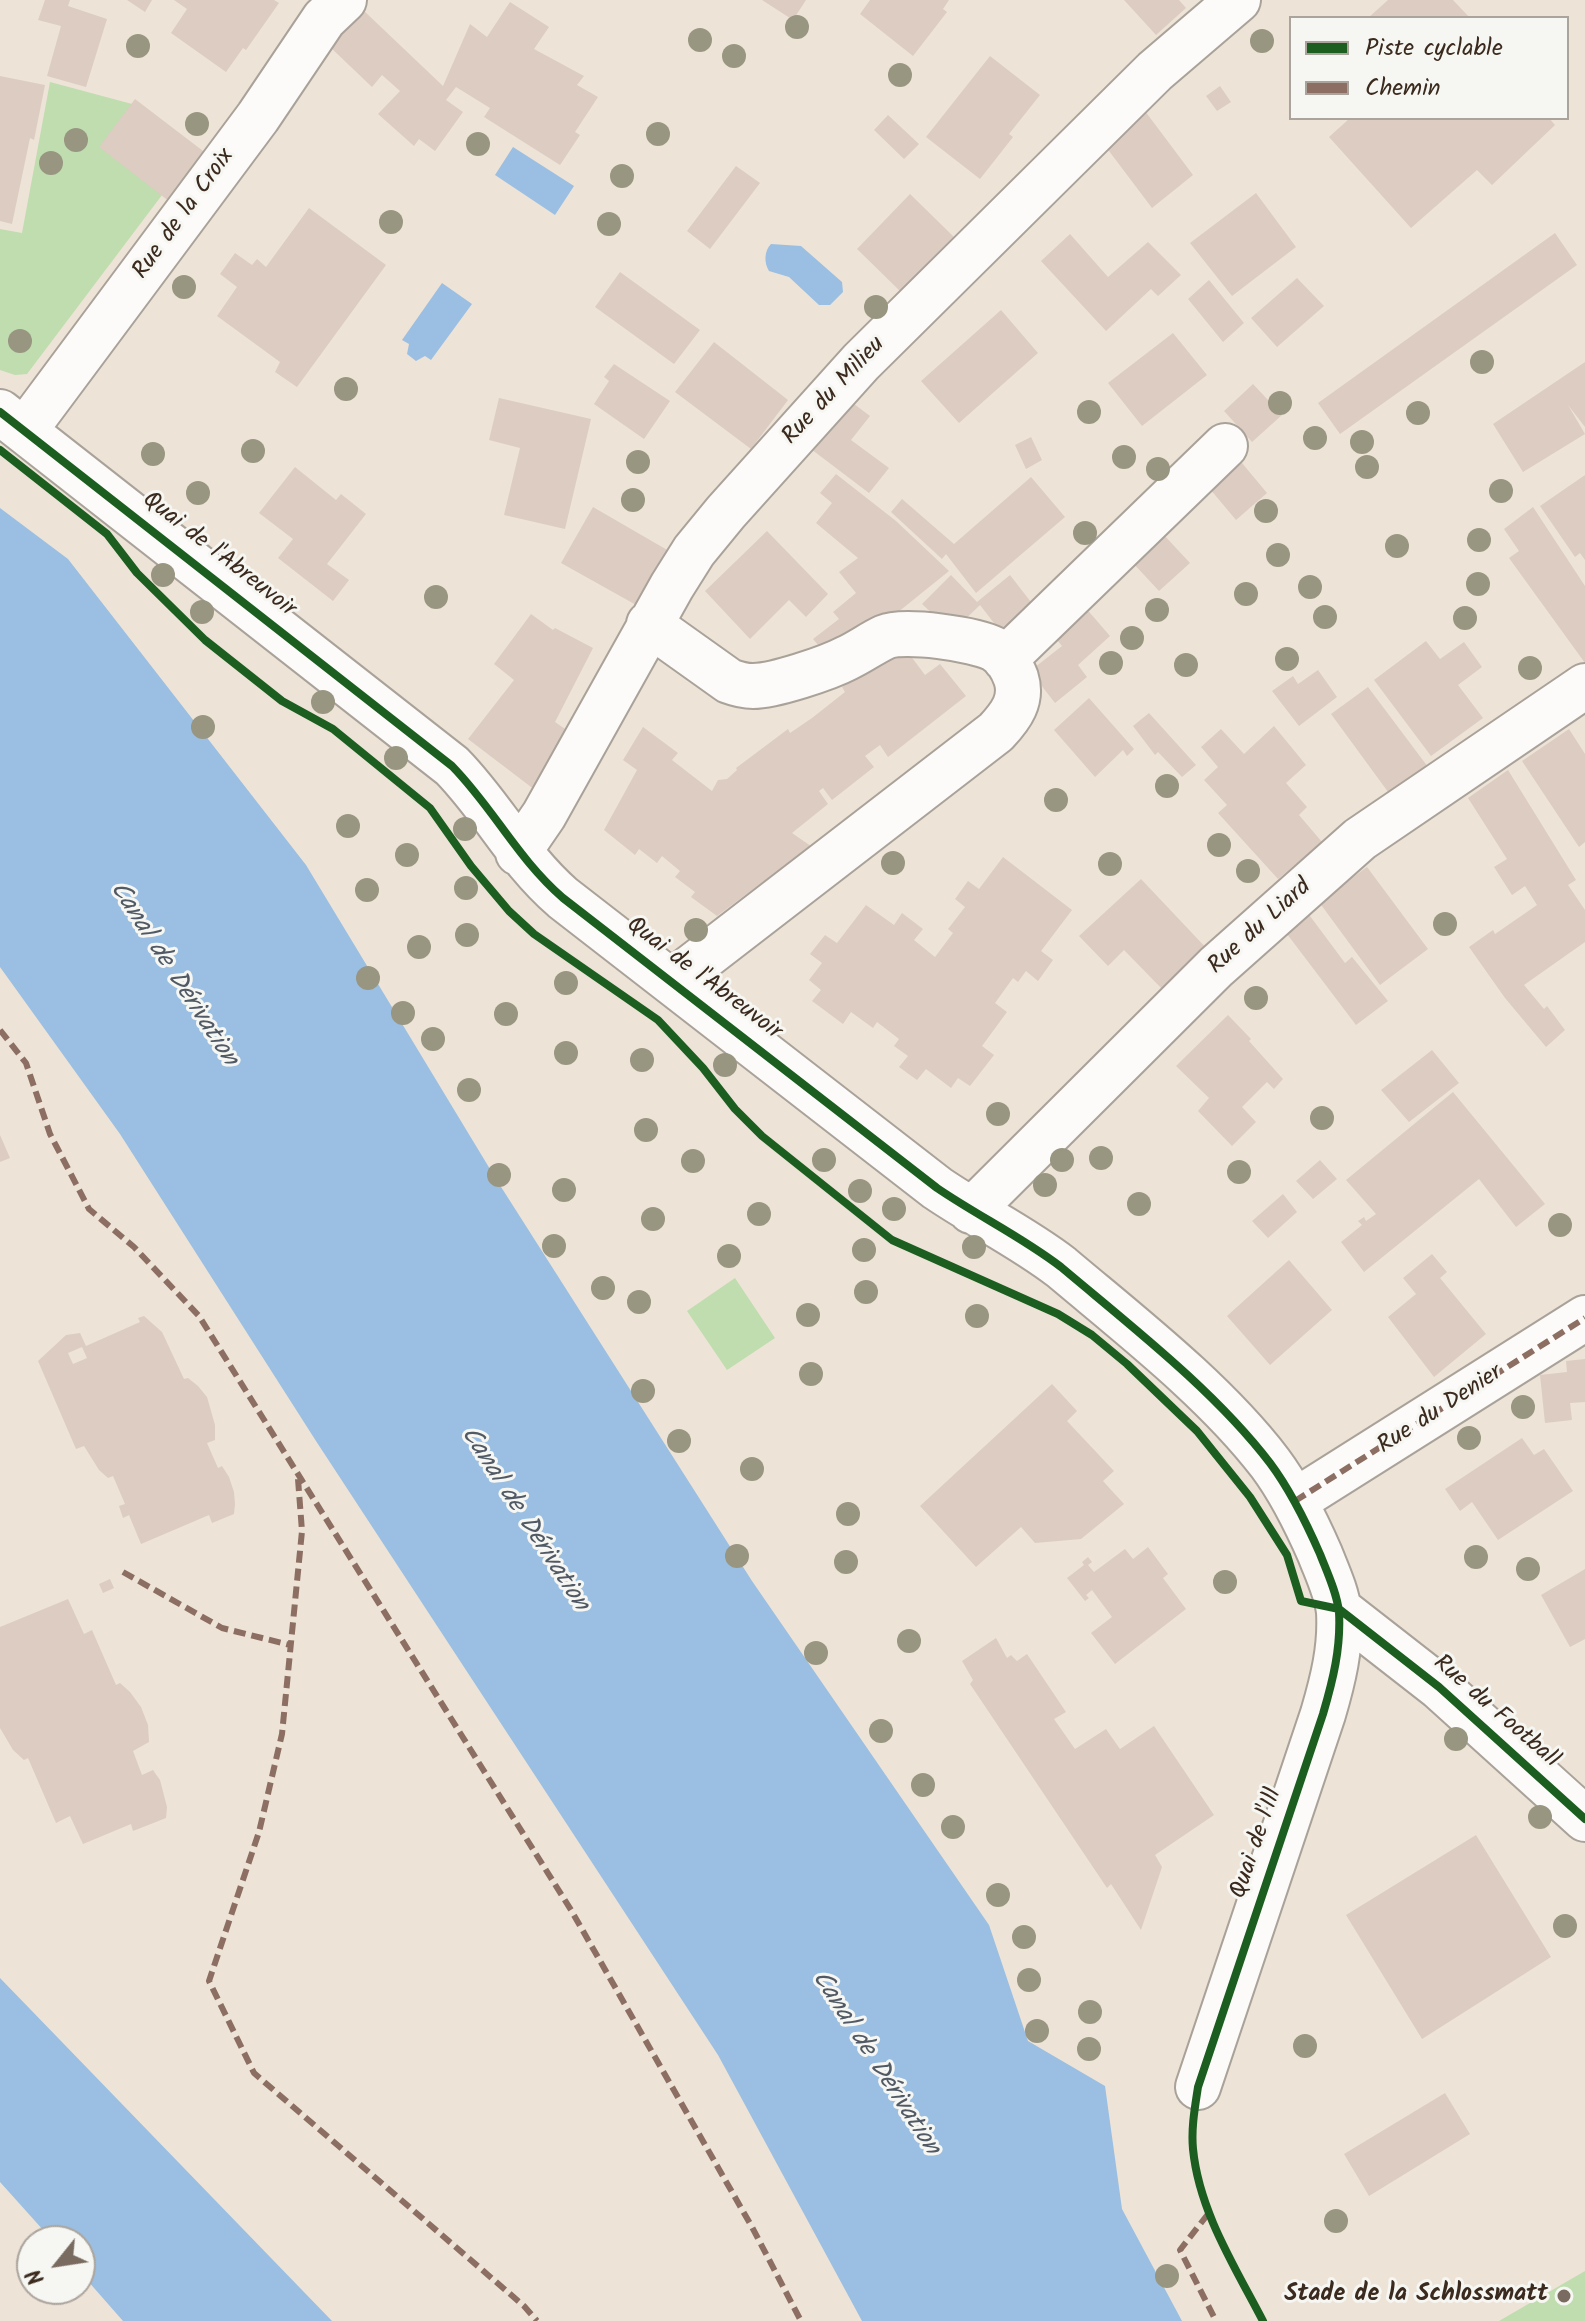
<!DOCTYPE html>
<html>
<head>
<meta charset="utf-8">
<style>
  body { margin:0 }
  #map { position:relative; width:1585px; height:2321px; overflow:hidden; background:#ede3d7; font-family:Kalam,sans-serif }
  canvas { display:block }
  .legend { position:absolute; left:1289px; top:16px; width:280px; height:104px; box-sizing:border-box; background:#f6f6f2; border:2px solid #aba49d; margin:0; padding:10px 14px; list-style:none; font-size:24px; color:#3b2a1e }
  .legend li { display:flex; align-items:center; gap:16px; height:40px }
  .legend b { width:40px; border:2px solid #aba49d }
  .north { position:absolute; left:16px; top:2225px; width:80px; height:80px; box-sizing:border-box; background:#f6f6f2; border:2px solid #aba49d; border-radius:50%; rotate:240deg; font-size:22px; font-weight:700; line-height:32px; text-align:center; color:#3b2a1e }
  .north::after { content:''; display:block; margin:auto; width:28px; height:36px; background:#796b5f; clip-path:polygon(50% 0,100% 100%,50% 72%,0 100%) }
</style>
</head>
<body>
<div id="map">
<canvas width="1585" height="2321"></canvas>
<ul class="legend">
<li><b style="height:10px;background:#1b5e20"></b>Piste cyclable</li>
<li><b style="height:10px;background:#8d6e63"></b>Chemin</li>
</ul>
<div class="north">N</div>
</div>
<script>
const c = document.querySelector('canvas').getContext('2d');
c.lineJoin = 'round';
function fill(path, color) {
  c.fillStyle = color;
  c.fill(path, 'evenodd');
}
function stroke(path, color, width, dash) {
  c.strokeStyle = color;
  c.lineWidth = width;
  c.lineCap = dash ? 'butt' : 'round';
  c.setLineDash(dash || []);
  c.stroke(path);
}
function label(font, color, halo, rows, align = 'center') {
  c.font = font + ' Kalam,sans-serif';
  c.lineWidth = 6;
  c.setLineDash([]);
  c.textBaseline = 'middle';
  c.strokeStyle = halo;
  c.fillStyle = color;
  for (const [text, x, y, turn = 0] of rows) {
    c.save();
    c.translate(x, y);
    c.rotate((+turn || 0) * Math.PI / 180);
    c.textAlign = isNaN(turn) ? turn : align;
    if (halo) c.strokeText(text, 0, 0);
    c.fillText(text, 0, 0);
    c.restore();
  }
}
fill(new Path2D(`
  M50,82L132,104L162,195L27,374L15,375L0,370V229L22,233Z
  M735,1278L775,1338L727,1370L687,1311Z
  M1585,2270V2321H1499L1585,2271Z`), '#bfddae');
fill(new Path2D(`
  M513,147L574,186L555,215L495,175Z
  M771,244L801,246L842,282L843,292L830,305H819L789,277L769,271C764,263 764,251 771,244Z
  M442,283L472,304L431,360L425,356L416,361L407,354L409,344L402,340Z
  M0,508L68,559L306,865L496,1179L752,1581L989,1925L1028,2041L1105,2086L1122,2209L1182,2321H862L718,2055L316,1441L120,1134L0,967Z
  M0,1978L332,2321H123L80,2272V2241H53L0,2182Z`), '#9abfe2');
fill(new Path2D(`
  M45,0H70L68,6L107,19L86,87L47,76L61,26L38,20Z
  M127,0H152L145,12Z
  M174,0H274L279,3L246,50L243,48L226,72L171,33L187,9Z
  M762,0H806L793,20Z
  M870,0H949L943,9L947,12L913,56L860,14Z
  M1124,0H1179L1186,8L1156,35Z
  M1388,0H1453L1470,18H1368Z
  M510,2L549,27L534,49L584,76L577,85L598,97L575,132L580,135L560,165L484,117L490,108L456,87L446,100L463,112L435,151L419,139L414,146L378,114L400,91L382,75L372,87L329,46L362,9L443,86L470,24L487,37Z
  M990,56L1040,95L1009,134L1013,137L980,179L926,137Z
  M0,76L45,85L34,140L30,138L12,224L0,221Z
  M1220,86L1231,102L1217,111L1206,96Z
  M135,99L207,154L170,202L99,147Z
  M1145,111L1193,175L1152,208L1103,143Z
  M888,115L919,144L904,159L874,130Z
  M1350,118H1549L1555,125L1492,185L1477,170L1411,228L1329,137Z
  M736,166L760,183L710,249L687,231Z
  M1256,193L1296,247L1232,296L1190,243Z
  M910,194L954,237L901,292L857,249Z
  M309,208L386,265L297,387L275,372L280,362L217,316L237,287L220,274L235,253L252,265L257,259L266,267Z
  M1555,233L1577,265L1340,434L1318,403Z
  M1070,234L1108,277L1148,242L1181,275L1158,296L1151,289L1106,331L1041,261Z
  M620,272L700,330L674,364L595,307Z
  M1297,278L1324,306L1277,347L1251,318Z
  M1209,280L1244,323L1223,342L1188,299Z
  M1001,310L1038,353L959,423L921,381Z
  M1173,333L1207,375L1142,426L1108,383Z
  M714,342L788,400L751,449L675,392Z
  M1585,362V427L1568,405L1585,434L1523,472L1493,424Z
  M614,364L670,401L644,439L594,404L609,381L604,377Z
  M1253,384L1282,415L1252,442L1224,411Z
  M499,398L591,419L565,529L504,515L520,448L489,440Z
  M850,401L870,416L851,440L889,468L869,493L807,446Z
  M1031,437L1042,460L1026,469L1015,445Z
  M1242,463L1267,493L1236,520L1210,489Z
  M295,467L336,500L341,494L366,514L327,564L349,580L333,601L278,558L293,539L259,513Z
  M836,474L896,521L949,571L856,646L825,653L813,639L839,619L833,612L856,593L839,572L858,558L816,523L832,503L820,493Z
  M1585,475V560L1580,553L1575,557L1540,506Z
  M1031,477L1065,517L976,593L946,554L942,559L891,512L902,499L954,544Z
  M593,507L669,551L638,606L561,563Z
  M1533,507L1585,586V663L1509,558L1519,551L1504,529Z
  M767,531L828,594L806,617L789,600L750,639L705,591Z
  M1163,534L1190,563L1159,591L1132,562Z
  M951,575L977,602L1010,575L1034,606L1001,632L980,605L952,632L922,604Z
  M1084,606L1110,636L1078,665L1087,677L1055,703L1030,671L1062,646L1052,634Z
  M531,614L553,630L555,628L593,648L555,722L568,731L535,790L468,739L514,680L494,664Z
  M1426,641L1440,659L1464,642L1482,667L1458,685L1483,718L1431,756L1374,680Z
  M904,647L925,675L940,664L966,696L888,757L880,745L865,756L874,767L832,800L823,788L819,791L828,804L792,833L818,851L768,892L760,884L717,916L691,897L695,892L675,877L680,871L662,856L657,863L639,849L635,855L604,830L637,770L623,760L643,727L678,753L672,760L712,791L718,780L727,779L737,770L736,768L788,729L790,733L812,718L845,692L842,687L882,657L887,661Z
  M1318,670L1337,697L1299,726L1272,691L1293,676L1298,684Z
  M1368,687L1428,767L1391,796L1331,714Z
  M1089,698L1134,749L1127,756L1123,750L1095,777L1054,730Z
  M1149,713L1196,765L1182,777L1158,752L1155,755L1133,726Z
  M1274,726L1306,765L1286,783L1307,807L1299,815L1322,842L1278,879L1218,813L1227,805L1204,780L1218,767L1201,747L1221,729L1244,754Z
  M1569,729L1585,754V842L1579,847L1522,761Z
  M1508,770L1576,880L1568,885L1585,910V942L1524,985L1544,1009L1547,1006L1565,1030L1546,1047L1505,998L1469,947L1493,930L1495,934L1537,905L1525,886L1512,895L1494,867L1507,859L1468,798Z
  M1003,857L1072,910L1041,951L1053,960L1038,981L1026,971L1018,982L1013,978L995,1003L1007,1012L982,1046L994,1055L970,1086L958,1078L951,1088L926,1069L917,1080L899,1067L908,1056L894,1046L899,1039L877,1022L873,1028L851,1012L843,1024L812,1001L821,990L809,980L822,963L810,954L825,935L837,943L866,905L894,925L902,913L923,929L914,940L935,957L953,933L948,929L965,907L955,899L968,881L979,889Z
  M1367,867L1428,949L1380,985L1319,902Z
  M1141,879L1210,952L1166,993L1124,950L1108,966L1079,936Z
  M1307,912L1345,963L1352,957L1388,1001L1356,1025L1284,930Z
  M1228,1015L1251,1039L1249,1041L1283,1079L1274,1089L1267,1082L1242,1107L1256,1122L1232,1146L1198,1111L1209,1098L1176,1066Z
  M1432,1050L1459,1083L1409,1122L1381,1090Z
  M1453,1092L1545,1204L1516,1227L1479,1179L1364,1272L1341,1242L1362,1225L1358,1221L1364,1217L1366,1221L1376,1214L1346,1180Z
  M0,1135L10,1158L0,1162Z
  M1320,1160L1337,1179L1313,1199L1296,1181Z
  M1283,1194L1297,1212L1268,1238L1252,1221Z
  M1432,1254L1447,1272L1440,1278L1486,1334L1434,1377L1388,1317L1416,1294L1403,1278Z
  M1289,1260L1332,1310L1270,1365L1227,1316Z
  M144,1316L162,1332L184,1379L188,1378L198,1386L207,1397L215,1425V1440L207,1443L218,1468L222,1466L229,1477L234,1492L235,1504L234,1514L212,1523L209,1515L141,1544L129,1515L123,1518L119,1506L125,1504L113,1476L108,1478L99,1470L84,1446L76,1449L38,1361L66,1335L80,1333L86,1346L140,1322L138,1318ZM82,1347L87,1358L73,1364L68,1353Z
  M1585,1359V1402L1570,1403L1572,1420L1545,1423L1540,1375L1567,1372L1566,1361Z
  M1052,1384L1077,1411L1067,1421L1114,1471L1103,1481L1124,1504L1081,1539L1035,1543L1021,1527L976,1567L920,1506Z
  M1522,1438L1534,1455L1544,1449L1573,1491L1498,1540L1472,1502L1460,1511L1445,1489Z
  M1148,1547L1168,1574L1163,1578L1186,1609L1115,1664L1091,1633L1112,1617L1092,1590L1086,1595L1089,1598L1085,1601L1067,1578L1084,1565L1082,1562L1088,1557L1092,1562L1088,1565L1094,1572L1125,1549L1133,1559Z
  M1585,1569V1639L1570,1647L1541,1595Z
  M110,1579L114,1588L103,1593L99,1584Z
  M68,1599L84,1634L92,1630L116,1685L120,1683L130,1692L141,1707L148,1725L149,1742L133,1751L142,1775L153,1770L160,1780L167,1807L166,1818L133,1831L131,1824L83,1844L70,1816L56,1823L28,1758L24,1760L13,1750L0,1728V1627Z
  M996,1638L1007,1658L1011,1655L1017,1661L1027,1654L1066,1712L1054,1719L1075,1749L1106,1729L1120,1749L1154,1726L1214,1815L1155,1855L1162,1867L1141,1930L1111,1884L1107,1888L970,1684L973,1680L962,1661Z
  M1476,1835L1551,1957L1422,2039L1346,1915Z
  M1445,2093L1470,2134L1369,2196L1344,2154Z`), '#ddccc2');
const minor = new Path2D(`
  M0,412L452,766C494,809 517,858 563,898L937,1188C978,1216 1022,1237 1061,1267C1131,1326 1215,1391 1270,1463C1291,1491 1306,1522 1320,1554C1327,1572 1337,1593 1339,1612C1341,1648 1333,1680 1323,1714L1198,2087
  M25,430L258,117L324,19L344,0
  M649,624L729,681C737,684 744,686 753,686C774,686 828,668 847,658C860,652 872,643 885,637C904,629 975,639 994,649C1004,655 1012,667 1016,678C1023,700 1011,716 996,732L672,982
  M1005,659L1225,446
  M518,853L544,815L672,586L694,551L726,512L861,362L1155,71L1238,0
  M971,1211L1216,967L1360,839L1585,686
  M1295,1501L1585,1318
  M1339,1609L1439,1687L1585,1819`);
stroke(minor, '#a9a299', 48);
stroke(minor, '#fcfbf9', 44);
stroke(new Path2D(`
  M0,1030L26,1063L50,1134L89,1209L134,1247L199,1316L571,1910L752,2227L801,2321
  M298,1479L302,1531L282,1734L259,1832L209,1981L254,2073L524,2306L537,2321
  M1295,1501L1585,1318
  M123,1572L222,1628L290,1645
  M1208,2214L1180,2250L1216,2321`), '#8d6e63', 6, [12, 6]);
stroke(new Path2D(`
  M0,412L452,766C494,809 517,858 563,898L937,1188C978,1216 1022,1237 1061,1267C1131,1326 1215,1391 1270,1463C1291,1491 1306,1522 1320,1554C1327,1572 1337,1593 1339,1612C1341,1648 1333,1680 1323,1714L1198,2087C1195,2107 1191,2128 1193,2149C1199,2211 1235,2267 1263,2321
  M0,450L107,534L137,573L205,640L282,701L333,729L430,808L471,866L509,911L534,934L658,1020L703,1068L735,1109L762,1136L892,1240L1058,1314L1092,1335L1127,1364L1197,1431L1250,1497L1287,1555L1301,1601L1339,1609L1439,1687L1585,1819`), '#1b5e20', 8);
c.fillStyle = '#989581';
for (const [x, y] of [
  [797,27],
  [700,40],
  [1262,41],
  [138,46],
  [734,56],
  [900,75],
  [197,124],
  [658,134],
  [76,140],
  [478,144],
  [51,163],
  [622,176],
  [391,222],
  [609,224],
  [184,287],
  [876,307],
  [20,341],
  [1482,362],
  [346,389],
  [1280,403],
  [1089,412],
  [1418,413],
  [1315,438],
  [1362,442],
  [253,451],
  [153,454],
  [1124,457],
  [638,462],
  [1367,467],
  [1158,469],
  [1501,491],
  [198,493],
  [633,500],
  [1266,511],
  [1085,533],
  [1479,540],
  [1397,546],
  [1278,555],
  [163,575],
  [1478,584],
  [1310,587],
  [1246,594],
  [436,597],
  [1157,610],
  [202,612],
  [1325,617],
  [1465,618],
  [1132,638],
  [1287,659],
  [1111,663],
  [1186,665],
  [1530,668],
  [323,702],
  [203,727],
  [396,758],
  [1167,786],
  [1056,800],
  [348,826],
  [465,829],
  [1219,845],
  [407,855],
  [893,863],
  [1110,864],
  [1248,871],
  [466,888],
  [367,890],
  [1445,924],
  [696,930],
  [467,935],
  [419,947],
  [368,978],
  [566,983],
  [1256,998],
  [403,1013],
  [506,1014],
  [433,1039],
  [566,1053],
  [642,1060],
  [725,1065],
  [469,1090],
  [998,1114],
  [1322,1118],
  [646,1130],
  [1101,1158],
  [824,1160],
  [1062,1160],
  [693,1161],
  [1239,1172],
  [499,1175],
  [1045,1185],
  [564,1190],
  [860,1191],
  [1139,1204],
  [894,1209],
  [759,1214],
  [653,1219],
  [1560,1225],
  [554,1246],
  [974,1247],
  [864,1250],
  [729,1256],
  [603,1288],
  [866,1292],
  [639,1302],
  [808,1315],
  [977,1316],
  [811,1374],
  [643,1391],
  [1523,1407],
  [1469,1438],
  [679,1441],
  [752,1469],
  [848,1514],
  [737,1556],
  [1476,1557],
  [846,1562],
  [1528,1569],
  [1225,1582],
  [909,1641],
  [816,1653],
  [881,1731],
  [1456,1739],
  [923,1785],
  [1540,1817],
  [953,1827],
  [998,1895],
  [1565,1926],
  [1024,1937],
  [1029,1980],
  [1090,2012],
  [1037,2031],
  [1305,2046],
  [1089,2049],
  [1336,2221],
  [1167,2276]
]) {
  c.beginPath();
  c.arc(x, y, 12, 0, 2 * Math.PI);
  c.fill();
}
for (const [x, y, r, color] of [
  [1564,2296,8,"#796b5f"]
]) {
  const dot = new Path2D();
  dot.arc(x, y, r, 0, 2 * Math.PI);
  c.fillStyle = color;
  c.fill(dot);
  stroke(dot, '#f6f6f2', 3);
}
label('24px', '#3b2a1e', '#f6f6f2', [
  ["Rue de la Croix",185,215,-54],
  ["Rue du Milieu",835,392,-47],
  ["Quai de l'Abreuvoir",218,556,38],
  ["Rue du Liard",1261,928,-42],
  ["Quai de l'Abreuvoir",703,980,37],
  ["Rue du Denier",1441,1411,-33],
  ["Rue du Football",1495,1713,41],
  ["Quai de l'Ill",1258,1844,-71]
]);
label('bold 24px', '#3b2a1e', '#f6f6f2', [
  ["Stade de la Schlossmatt",1548,2296]
], 'right');
label('italic 26px', '#505964', '#f6f6f2', [
  ["Canal de Dérivation",172,975,57],
  ["Canal de Dérivation",523,1520,57],
  ["Canal de Dérivation",874,2064,57]
]);
</script>
</body>
</html>
